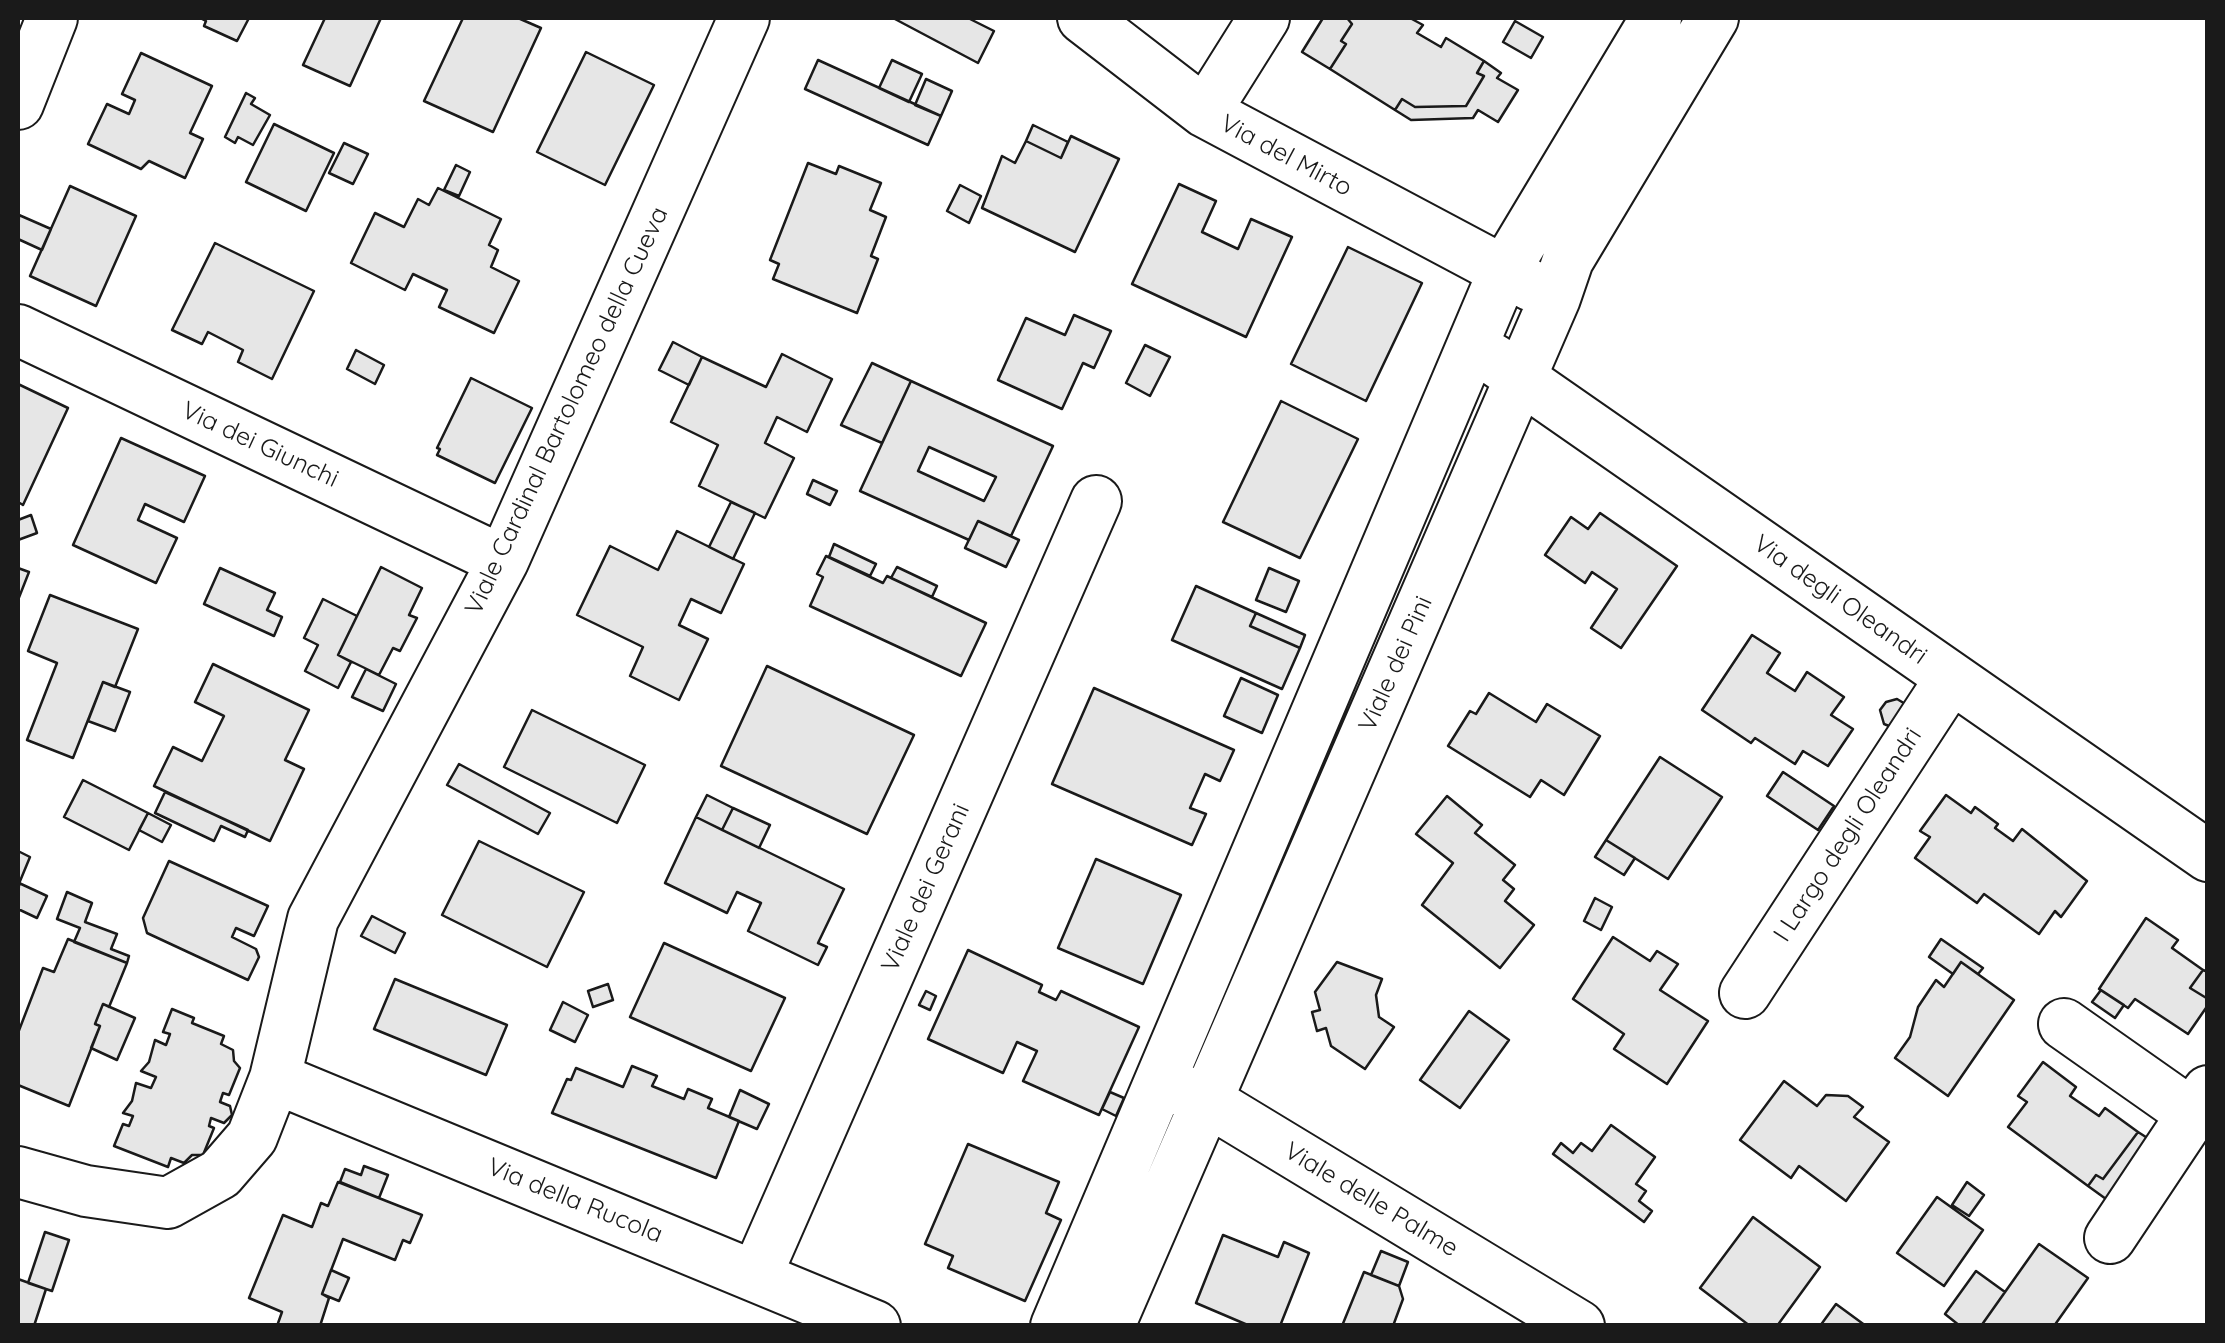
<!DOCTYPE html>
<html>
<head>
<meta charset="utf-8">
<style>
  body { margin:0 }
  #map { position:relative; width:2225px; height:1343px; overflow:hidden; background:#fff; font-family:Quicksand,sans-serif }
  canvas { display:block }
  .frame { position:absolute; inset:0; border:20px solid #1a1a1a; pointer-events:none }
</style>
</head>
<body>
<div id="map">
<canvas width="2225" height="1343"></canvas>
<div class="frame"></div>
</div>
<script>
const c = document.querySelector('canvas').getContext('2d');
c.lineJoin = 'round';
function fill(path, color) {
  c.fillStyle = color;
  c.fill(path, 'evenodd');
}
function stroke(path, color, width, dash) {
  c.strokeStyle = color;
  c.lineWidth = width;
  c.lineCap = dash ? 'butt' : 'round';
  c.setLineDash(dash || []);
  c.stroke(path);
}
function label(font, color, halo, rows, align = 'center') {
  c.font = font + ' Quicksand,sans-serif';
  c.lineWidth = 8;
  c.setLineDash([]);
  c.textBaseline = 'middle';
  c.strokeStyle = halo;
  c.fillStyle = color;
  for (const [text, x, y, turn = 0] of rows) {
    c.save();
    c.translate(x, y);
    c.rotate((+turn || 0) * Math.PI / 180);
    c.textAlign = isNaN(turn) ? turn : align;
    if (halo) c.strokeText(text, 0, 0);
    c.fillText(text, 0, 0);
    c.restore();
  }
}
const building = new Path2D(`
  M200,18H249L237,41L204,26L206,21Z
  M325,18H381L350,86L303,65Z
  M463,18H518L541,28L493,132L424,101Z
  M893,18H968L994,31L978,63Z
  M1323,18H1347L1352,24L1341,41L1346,44L1330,69L1302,52Z
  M1347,18H1410L1423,25L1417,33L1441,47L1446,38L1484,61L1477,73L1484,76L1466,106L1415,107L1402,99L1395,110L1330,69L1346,44L1341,41L1352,24Z
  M1515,21L1543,37L1531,58L1503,42Z
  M586,52L654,85L605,185L537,152Z
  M141,53L212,86L190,133L203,139L185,178L149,161L141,169L88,144L107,104L129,114L135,100L122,94Z
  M818,60L941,116L928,145L805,89Z
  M892,60L922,74L909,102L879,88Z
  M1484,61L1501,73L1497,78L1518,90L1498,122L1478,110L1473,118L1411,120L1395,110L1402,99L1415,107L1466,106L1484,76L1477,73Z
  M926,79L952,91L941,116L915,105Z
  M246,93L255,98L251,104L270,115L253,145L238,137L235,143L225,137Z
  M274,124L334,153L306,211L246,182Z
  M1033,125L1068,142L1061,158L1026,141Z
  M1071,136L1119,159L1075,252L982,208L1002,156L1015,163L1026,141L1061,158Z
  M344,143L368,154L353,184L329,173Z
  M808,163L836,174L839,166L881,183L870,210L886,217L871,256L878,259L857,313L773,279L779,264L770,260Z
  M456,165L470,172L459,196L444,190Z
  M1179,184L1216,201L1202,232L1238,249L1251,219L1292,237L1246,337L1132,284Z
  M960,185L981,196L969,223L947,211Z
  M70,186L136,216L96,306L30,276Z
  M438,188L501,219L489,245L498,250L491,267L519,281L494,333L439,307L447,290L413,274L405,290L351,263L375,213L404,227L418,199L429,205Z
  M19,215L51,229L42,250L18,239Z
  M215,243L314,291L272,379L238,362L243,350L208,332L202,344L172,330Z
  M1348,247L1422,283L1366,401L1291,364Z
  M1074,315L1111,331L1094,368L1083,363L1062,409L998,380L1026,318L1065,335Z
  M673,342L702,357L689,385L659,370Z
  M1145,345L1170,357L1150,396L1126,383Z
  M356,350L384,365L375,384L347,369Z
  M782,354L832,379L807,432L777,417L765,443L794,458L765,518L699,486L718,445L671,422L702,357L766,387Z
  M872,363L911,381L882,443L841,425Z
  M471,378L532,408L495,483L437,455L440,449L437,448Z
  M911,381L1053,446L1011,536L978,521L969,540L860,491ZM929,447L996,477L984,501L918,471Z
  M18,384L68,408L23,505L18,502Z
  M1281,401L1358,439L1300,558L1223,522Z
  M121,438L205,476L184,522L145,504L138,520L177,538L156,583L73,545Z
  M813,480L837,491L830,505L807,494Z
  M731,502L755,513L733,559L709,547Z
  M1600,513L1677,566L1621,648L1591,628L1617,589L1592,572L1585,583L1545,555L1571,517L1588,529Z
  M31,515L37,533L18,540V520Z
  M978,521L1019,540L1006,567L965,548Z
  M677,531L744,564L721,613L691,599L679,625L708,639L679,700L630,676L643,647L577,615L610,546L658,570Z
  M834,544L876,564L870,576L829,557Z
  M826,556L883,583L887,576L986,623L961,676L810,606L823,577L817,574Z
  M381,567L422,588L409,615L417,618L400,651L393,648L379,675L338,655Z
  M897,567L937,586L932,597L891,578Z
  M18,568L29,572L18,600Z
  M220,568L275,593L267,610L282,617L274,636L204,604Z
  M1269,568L1299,581L1286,612L1256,600Z
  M1196,586L1256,613L1250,626L1300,648L1282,689L1172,640Z
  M50,595L138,629L115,687L103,682L73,758L27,740L57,663L28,651Z
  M323,599L357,616L338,655L351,662L338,688L305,671L318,645L304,638Z
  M1256,613L1305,635L1300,648L1250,626Z
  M1752,635L1780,653L1767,673L1795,691L1807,672L1844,697L1831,715L1853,729L1828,766L1803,751L1795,764L1755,738L1751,743L1702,710Z
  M213,664L309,710L285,760L304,769L270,841L154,786L173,747L202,761L224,716L195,702Z
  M767,666L914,735L867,834L721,766Z
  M366,669L396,684L383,711L352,697Z
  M1241,678L1278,695L1262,733L1224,716Z
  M103,682L130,692L115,731L88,721Z
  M1094,688L1234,750L1220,781L1205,774L1190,808L1206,814L1192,845L1052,784Z
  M1489,693L1536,722L1547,704L1600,736L1564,795L1541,780L1530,797L1448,746L1470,711L1476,714Z
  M1897,699L1907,705L1894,728L1884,724L1880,710L1886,702Z
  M532,710L645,765L617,823L504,767Z
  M1660,757L1722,797L1668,879L1606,840Z
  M459,764L550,813L538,834L447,785Z
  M1783,772L1834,806L1818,830L1767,796Z
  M83,780L148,813L129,850L64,817Z
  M165,792L248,830L245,837L221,826L214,841L155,813Z
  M707,795L733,808L722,830L696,817Z
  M1946,795L1971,813L1975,807L1998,824L1995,828L2013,841L2022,829L2087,881L2061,917L2055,911L2039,934L1984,894L1977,903L1915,858L1930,837L1920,831Z
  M1447,796L1482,825L1475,833L1515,865L1503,880L1514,889L1505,901L1534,925L1500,968L1422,905L1453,863L1416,834Z
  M733,808L770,825L759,848L722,830Z
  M148,813L171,825L162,842L139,830Z
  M696,817L844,889L818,943L827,947L818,965L748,931L761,903L737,892L727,913L665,883Z
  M1606,840L1635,858L1624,875L1595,857Z
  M479,841L584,892L547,967L442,915Z
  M18,851L30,857L18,886Z
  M1096,859L1181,895L1143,984L1058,948Z
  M169,861L268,906L254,936L236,928L232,937L256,949L259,957L248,980L147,933L143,918Z
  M19,883L47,896L37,918L18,909Z
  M67,892L92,903L85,922L117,934L111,949L129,956L127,963L74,942L80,928L57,919Z
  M1595,898L1612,907L1601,930L1584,921Z
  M372,916L405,933L395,953L361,936Z
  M2146,918L2178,940L2172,948L2203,970L2190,988L2208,999V1005L2188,1034L2135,999L2128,1008L2099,989Z
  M1613,937L1650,961L1657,951L1678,964L1660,990L1708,1021L1667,1084L1614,1049L1624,1034L1573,999Z
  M68,939L127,963L109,1007L103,1004L95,1024L100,1026L69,1106L18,1085V1033L43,968L54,972Z
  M1941,939L1983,968L1978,974L1961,962L1953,974L1929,957Z
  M664,943L785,998L751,1071L630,1017Z
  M968,950L1042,985L1039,992L1056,1000L1061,991L1139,1027L1099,1115L1023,1081L1037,1051L1017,1042L1003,1073L928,1039Z
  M1337,962L1382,979L1376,995L1379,1017L1394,1027L1365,1069L1331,1046L1326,1028L1317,1031L1312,1012L1320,1010L1315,992Z
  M1961,962L2014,1000L1948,1096L1895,1058L1910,1037L1918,1007L1936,980L1944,987Z
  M2203,970L2208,972V999L2190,988Z
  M395,979L507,1025L486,1075L374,1029Z
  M608,984L613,1000L593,1007L588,991Z
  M2101,990L2124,1005L2115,1018L2092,1002Z
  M926,991L936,996L930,1010L919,1005Z
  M563,1002L588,1015L575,1042L550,1030Z
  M103,1004L135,1018L117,1060L91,1048L100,1026L95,1024Z
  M172,1009L194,1018L192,1023L224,1036L221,1044L233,1050L234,1061L240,1068L229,1095L223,1093L220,1102L230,1106L232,1115L224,1123L211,1118L209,1126L214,1128L203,1155H192L184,1163L171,1158L168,1167L114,1146L123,1124L129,1126L133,1116L123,1113L132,1101L136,1083L151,1088L156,1077L141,1071L149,1062L155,1040L166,1045L170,1034L163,1032Z
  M1469,1011L1509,1040L1460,1108L1420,1080Z
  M2043,1062L2076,1087L2070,1096L2099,1116L2105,1108L2138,1132L2103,1179L2096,1175L2088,1186L2008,1127L2027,1102L2018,1096Z
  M632,1066L657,1076L652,1086L684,1099L688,1089L712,1099L708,1108L739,1121L716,1178L552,1113L567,1079L571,1080L576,1068L623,1087Z
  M1784,1081L1817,1106L1826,1095L1848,1096L1863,1107L1854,1117L1889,1142L1846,1201L1799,1166L1791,1178L1740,1140Z
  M740,1090L769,1104L757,1129L729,1117Z
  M1110,1092L1124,1098L1116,1116L1102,1109Z
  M1611,1125L1655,1157L1636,1184L1646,1191L1639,1201L1652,1211L1644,1222L1553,1154L1561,1143L1573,1153L1581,1143L1592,1151Z
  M2138,1132L2149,1139L2106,1199L2088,1186L2096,1175L2103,1179Z
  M968,1144L1059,1182L1046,1213L1061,1220L1025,1301L948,1268L953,1256L925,1244Z
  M364,1166L388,1175L379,1198L340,1182L345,1169L361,1175Z
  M338,1182L422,1215L410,1243L403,1240L395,1260L343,1239L322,1294L329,1298L320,1326H277L282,1312L249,1298L283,1215L312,1227L321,1203L328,1206Z
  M1967,1182L1984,1195L1969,1216L1952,1205Z
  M1937,1197L1983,1230L1944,1286L1897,1253Z
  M1753,1217L1820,1267L1777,1326H1750L1700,1288Z
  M45,1232L69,1240L52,1291L28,1283Z
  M1223,1235L1278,1257L1284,1242L1309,1253L1280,1326H1250L1196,1303Z
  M2039,1244L2088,1278L2054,1326H1981Z
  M1381,1251L1408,1262L1399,1286L1371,1275Z
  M331,1270L349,1278L339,1301L322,1294Z
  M1976,1271L2005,1292L1981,1326H1960L1945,1314Z
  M1364,1272L1399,1286L1403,1299L1393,1326H1342Z
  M18,1279L46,1289L34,1326H18Z
  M1836,1304L1866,1326H1820Z`);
fill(building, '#e6e6e6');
stroke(building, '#1a1a1a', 2.5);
const minor = new Path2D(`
  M1083,18L1205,112L1532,286
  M18,104L52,18
  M1205,112L1264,18
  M18,330L503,561
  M1493,359L2208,856
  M1745,993L1951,678
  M2064,1024L2192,1114
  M275,1078L875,1326
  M1174,1087L1206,1100L1579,1326
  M18,1172L86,1191L168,1203L220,1174L252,1137L275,1078L313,919L503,561L744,18
  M2110,1238L2208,1091
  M756,1276L1096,501
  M1056,1326L1503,273L1656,18
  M1109,1326L1555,298L1568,260L1713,18`);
stroke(minor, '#1a1a1a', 54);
stroke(minor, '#fff', 50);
label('25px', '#1a1a1a', '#fff', [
  ["Via del Mirto",1286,156,28],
  ["Viale Cardinal Bartolomeo della Cueva",567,411,-65],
  ["Via dei Giunchi",260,445,25],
  ["Via degli Oleandri",1840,600,35],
  ["Viale dei Pini",1396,664,-66],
  ["I Largo degli Oleandri",1848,835,-57],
  ["Viale dei Gerani",926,888,-66],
  ["Viale delle Palme",1371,1200,31],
  ["Via della Rucola",575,1201,22]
]);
</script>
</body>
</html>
